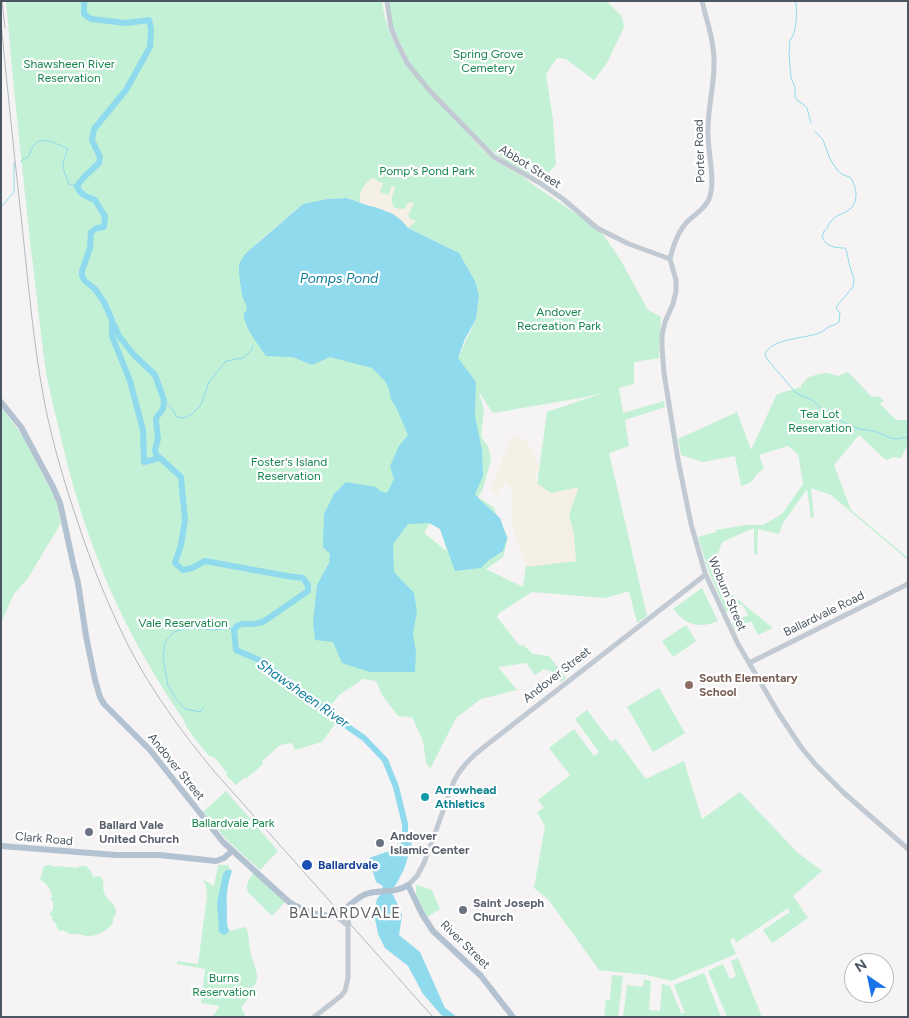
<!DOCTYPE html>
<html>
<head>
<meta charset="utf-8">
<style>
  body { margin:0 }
  #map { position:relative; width:909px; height:1018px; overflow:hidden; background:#f5f3f3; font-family:Figtree,sans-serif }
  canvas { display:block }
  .frame { position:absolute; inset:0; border:2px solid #4a5661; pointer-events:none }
  .north { position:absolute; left:844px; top:953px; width:50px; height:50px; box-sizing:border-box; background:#fff; border:1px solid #b7bbc0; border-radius:50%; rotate:326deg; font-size:14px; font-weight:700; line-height:20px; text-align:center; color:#4a5661 }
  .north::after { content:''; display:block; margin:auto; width:18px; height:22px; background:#1a73e8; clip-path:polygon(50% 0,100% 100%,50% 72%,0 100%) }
</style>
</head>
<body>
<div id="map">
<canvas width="909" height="1018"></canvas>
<div class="frame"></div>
<div class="north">N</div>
</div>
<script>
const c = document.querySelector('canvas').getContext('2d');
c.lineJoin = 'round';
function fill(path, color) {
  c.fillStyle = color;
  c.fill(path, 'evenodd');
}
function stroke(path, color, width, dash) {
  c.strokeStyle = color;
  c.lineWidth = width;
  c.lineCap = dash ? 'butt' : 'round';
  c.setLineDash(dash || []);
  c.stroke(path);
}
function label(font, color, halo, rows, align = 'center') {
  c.font = font + ' Figtree,sans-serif';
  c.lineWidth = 4.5;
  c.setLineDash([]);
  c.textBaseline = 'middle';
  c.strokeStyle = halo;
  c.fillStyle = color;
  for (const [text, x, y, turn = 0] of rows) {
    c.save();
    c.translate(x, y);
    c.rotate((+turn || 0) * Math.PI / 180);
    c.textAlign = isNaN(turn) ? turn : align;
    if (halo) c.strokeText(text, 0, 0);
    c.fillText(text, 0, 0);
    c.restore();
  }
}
fill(new Path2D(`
  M6,1H382C388,54 426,90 461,126C470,136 483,151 493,159C506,168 520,173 532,184L600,230L620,259L648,310L661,317L659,358L634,362V384L619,388L623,413L664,401L665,407L625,420L629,446L609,453L647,616L637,623L629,591L606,598L532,592L499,613L497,617L519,645H523L533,654L549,656L566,678L561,682L553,672L544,669L535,675L526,663L498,667L517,690L481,699L456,718L430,769L426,762L423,741L412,717L398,716L382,695L376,681L363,679L339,695L327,710L338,720L322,742L295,750L292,743L280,745L262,761L263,764L246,779L245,777L236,785L226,775L227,773L214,757L209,756C201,746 187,731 183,719C157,681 133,640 114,598C89,543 71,484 58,425C54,409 50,393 47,377C40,335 37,292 31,250C22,167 13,84 6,1ZM348,198L369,206L408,228L459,253L475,281L479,295L476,319L458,358L257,243L303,204L327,199ZM479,392L493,413L581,398L603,393L547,412L523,587L486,569L503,557L508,538L493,507L478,497L483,489L491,459L488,446L483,440L481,436L484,410ZM430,523L440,529L447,551L444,549L424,533Z
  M389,1H606L622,16L624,27L607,63L594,80L566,59L557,58L546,74L553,120L556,165L548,173L528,174L507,162L486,146L423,80L411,64L400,43L393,27Z
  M848,372L872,397L879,396L884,401L880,404L896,420H908V444L901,458L893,457L886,460L859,435L834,465L851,510L908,558V560L831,495L811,488L814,517L811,518L807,489L783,523L779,534L758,529L757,555L754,554V528L722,542L713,569L718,583L769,625L773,628L758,635L751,621L734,629L732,623L748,615L742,604L726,612L708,569L698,537L716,532V530L746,525H763L782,514L803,484L798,454L788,446L759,455L764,469C752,474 757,483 741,486L735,456L703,462L681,455L678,439L737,412L751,450L777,394L801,387V385L809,377L819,374L827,373L838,376Z
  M1,407L22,435L56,500L61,523L28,578L14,594L1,622Z
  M702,588L718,621C699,629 686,625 673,609Z
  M686,625L696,641L673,657L662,641Z
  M659,688L685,733L653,752L627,707Z
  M587,710L611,742L616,739L646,779L684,761L702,819L740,792L797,852L822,871L793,896L808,918L772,943L763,930L790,912L788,908L736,943L734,938L730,940L736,954L671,981L647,975L599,970L548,899L534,888L545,826L537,812L544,808L538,800L570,775L549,748L574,729L594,756L599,752L575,719Z
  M226,791L278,851L260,870L227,840L203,812Z
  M48,865H51L53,867L56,866L77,868L80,866H86L90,870L93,877L98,876L101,877C105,883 102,886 104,892C105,899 114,901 116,911C116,916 115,914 113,918C113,920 113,921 113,922C108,932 92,939 82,935H81L78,934H70L63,930L60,931C56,928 56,922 52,920V916L49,915L53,909V902L50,898L52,897C52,891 46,882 40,880L44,866Z
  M218,865H229L228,868H230L231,869C228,885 222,903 225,920C226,924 228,928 230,931L245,927C246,928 247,929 247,930C249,935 249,944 250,949C251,958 257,969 257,977C257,983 254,987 249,990L251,995L241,1007L245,1015V1017H212L220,1006L201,1003L205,969L177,964V961L198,964L207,897L206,885L202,879L214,886Z
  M254,873L285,902L272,916L248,892C245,885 249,879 254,873Z
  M416,885L432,890L440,909L427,917L416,894Z
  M738,958L762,1017H727L708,971L723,964L730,979L736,976L731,961Z
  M704,973L721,1017H623L627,985L643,987L644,979L651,981L649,1010L660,1011L662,984L670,986L681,1013H685L674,985Z
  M612,975L623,976L618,1017H604L606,1000H610Z`), '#c3f1d5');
fill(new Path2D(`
  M372,178L383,183L380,192L388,195L392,186L395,187C393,195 389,201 395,208L404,209L409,202L414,203L408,215L410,219L416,221L408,228C393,210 380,210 360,203C359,191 363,185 372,178Z
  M512,436L527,440L539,467L535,482L551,493L579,487L569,515L574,535L576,561L527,567L513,528L512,488L505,483L496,493L491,488Z`), '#f5f0e5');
fill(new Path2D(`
  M347,198L369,206L375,207L393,214L402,221L408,228L459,253L475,281L479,295L476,319L465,339L458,358L476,382L475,416L482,450L483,476L475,494L480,500L500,518L507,538L503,551L489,560L481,568L455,571L440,529L429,523L408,524L393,544L394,572L414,593L417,611L413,634L416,652L415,672H370L342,663L333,642L315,640L313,622L317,585L329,563L330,554L323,547L324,514L334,494L346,482L376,487L380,491L387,493L394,479L390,466L399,446L408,435L397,409L391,399L389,389L385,381L372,368L330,357L312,365L293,357L266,356C259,345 242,325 244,312L247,311L246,304L243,299L242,295L239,274V264L245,254L303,204L327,199Z
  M411,841L412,843C408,853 407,865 401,875C398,882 394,886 392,893L398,905L402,916L399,935L420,952L445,1008L457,1017H443L423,994L408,966L385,948L378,934L375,919V909L377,899L381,894L383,886L376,882L369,858L398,848L397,844Z
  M226,870H230L232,871C227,885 226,897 227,911C227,919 226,923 229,931L226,934L223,935L219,932L217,903L223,874Z`), '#90daee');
stroke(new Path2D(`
  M795,1L796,4C797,16 797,32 789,42L790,46L789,53L791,78L795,87V97L798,101L803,104L807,108L811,123
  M815,131L823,140L830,159L837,170L843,175L850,177C857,187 859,201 850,209C845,214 838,214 833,219C828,223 829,228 824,231L822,237C826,247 836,248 845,248L846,249L850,267L854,279L853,287L837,306L836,308L840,313L839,322C836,325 832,325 829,327C825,329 823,332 819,333C804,339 772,338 765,354L767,359L796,393L812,400L822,409L831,413L841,421L859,429L874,431L891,438L896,439L908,437
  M21,161L29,156C35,131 53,142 68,149C60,167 63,167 69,184L77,186
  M1,207L14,192V162
  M164,400L173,410L177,417L184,418L192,414L201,405L209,382L226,361L243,358L252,350V346
  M204,707L200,712L185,709L176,699L168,686L163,658L165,642L174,632L183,629L192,628L213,630L236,628`), '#90daee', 1);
stroke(new Path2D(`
  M85,1L84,4V14L91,19L126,23L149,20L151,29L150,47L126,90L94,129L92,140L100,157L99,163L84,177L77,186C80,195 88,197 95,200L101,210L105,216L104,227L97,228L91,232L90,248L82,271V276L85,281L95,289L104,302L112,320V336L130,381L143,430L144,462L160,458L181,477L185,520L181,545L175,563L183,570L192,568L205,561L287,576L303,578L308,585V591L263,622L253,624H242L237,626L234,630L236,650L259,660L283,677L338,720L364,738L385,760L396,787L405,824V842L401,849
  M114,325L119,336L134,355L155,375L164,400L163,409L156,418V421L158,439L155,450L156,455L160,458`), '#90daee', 6);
stroke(new Path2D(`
  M387,1L391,28L398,45L408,64L429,90L494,157L540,183L563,199L597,228L629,244L670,259
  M670,259L676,280V291L673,304L665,322L662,335V347L664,373L678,460L691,524L705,573L738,644L779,714L801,747L815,764L844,793L908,849
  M670,259C673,246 678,231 688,221C695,214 705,209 709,199C716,182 708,153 708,134C707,111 714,88 714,65C715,44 707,22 702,1
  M749,663L908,584
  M408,885L417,876L424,863L454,781C461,767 471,757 484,747L705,575
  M333,915L340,919L348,926
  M314,1017L341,996L345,991L348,978V926L350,904`), '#c1cad2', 5);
stroke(new Path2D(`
  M1,402L21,427L53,487L60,503L73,563L78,583L86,636L95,680L100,697L104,704L150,750L223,842L289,902C300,909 324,919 337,914C348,909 355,898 366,894C380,889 395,894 408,885L422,914L433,931L481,976L513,1017
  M1,846L116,855H159L216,861L224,858L232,851`), '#b3c2d1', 6);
stroke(new Path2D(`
  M2,1L5,28
  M1,22C7,86 14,151 21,216C28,279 33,343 45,405C53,444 64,482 77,520C91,563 108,605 128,645C151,690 181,731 213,770L433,1017`), '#b5b8bd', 1);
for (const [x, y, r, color] of [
  [689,685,5,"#8d6e63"],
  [425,797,5,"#0f9aa8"],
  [89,832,5,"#6b7280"],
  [380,843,5,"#6b7280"],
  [307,865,6,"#1a4fb4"],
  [463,910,5,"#6b7280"]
]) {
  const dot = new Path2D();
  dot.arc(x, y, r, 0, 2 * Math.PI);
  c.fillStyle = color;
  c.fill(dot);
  stroke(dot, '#fff', 2);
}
label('12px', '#17864f', '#fff', [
  ["Spring Grove",488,54],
  ["Cemetery",488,68],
  ["Shawsheen River",69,64],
  ["Reservation",69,78],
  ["Pomp's Pond Park",427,171],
  ["Andover",559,312],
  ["Recreation Park",559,326],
  ["Tea Lot",820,414],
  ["Reservation",820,428],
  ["Foster's Island",289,462],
  ["Reservation",289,476],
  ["Vale Reservation",183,623],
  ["Ballardvale Park",233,823],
  ["Burns",224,978],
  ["Reservation",224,992]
]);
label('12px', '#4a5661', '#fff', [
  ["Porter Road",700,151,-92],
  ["Abbot Street",530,167,32],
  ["Woburn Street",727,594,67],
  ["Ballardvale Road",824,614,-26],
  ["Andover Street",557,675,-38],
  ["Andover Street",176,767,51],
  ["Clark Road",44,839,5],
  ["River Street",465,945,44]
]);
label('bold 12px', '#785e54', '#fff', [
  ["South Elementary",699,678],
  ["School",699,692]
], 'left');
label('bold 12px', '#0d838f', '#fff', [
  ["Arrowhead",435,790],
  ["Athletics",435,804]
], 'left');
label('bold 12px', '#5b616d', '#fff', [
  ["Ballard Vale",99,825],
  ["United Church",99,839],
  ["Andover",390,836],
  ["Islamic Center",390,850],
  ["Saint Joseph",473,903],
  ["Church",473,917]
], 'left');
label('bold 12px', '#164399', '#fff', [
  ["Ballardvale",318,865]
], 'left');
label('italic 14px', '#0c7c9b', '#fff', [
  ["Pomps Pond",339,279],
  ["Shawsheen River",303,694,35]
]);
c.letterSpacing = '1px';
label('15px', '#5f6368', '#fff', [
  ["BALLARDVALE",345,914]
]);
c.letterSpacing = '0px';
</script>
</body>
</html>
